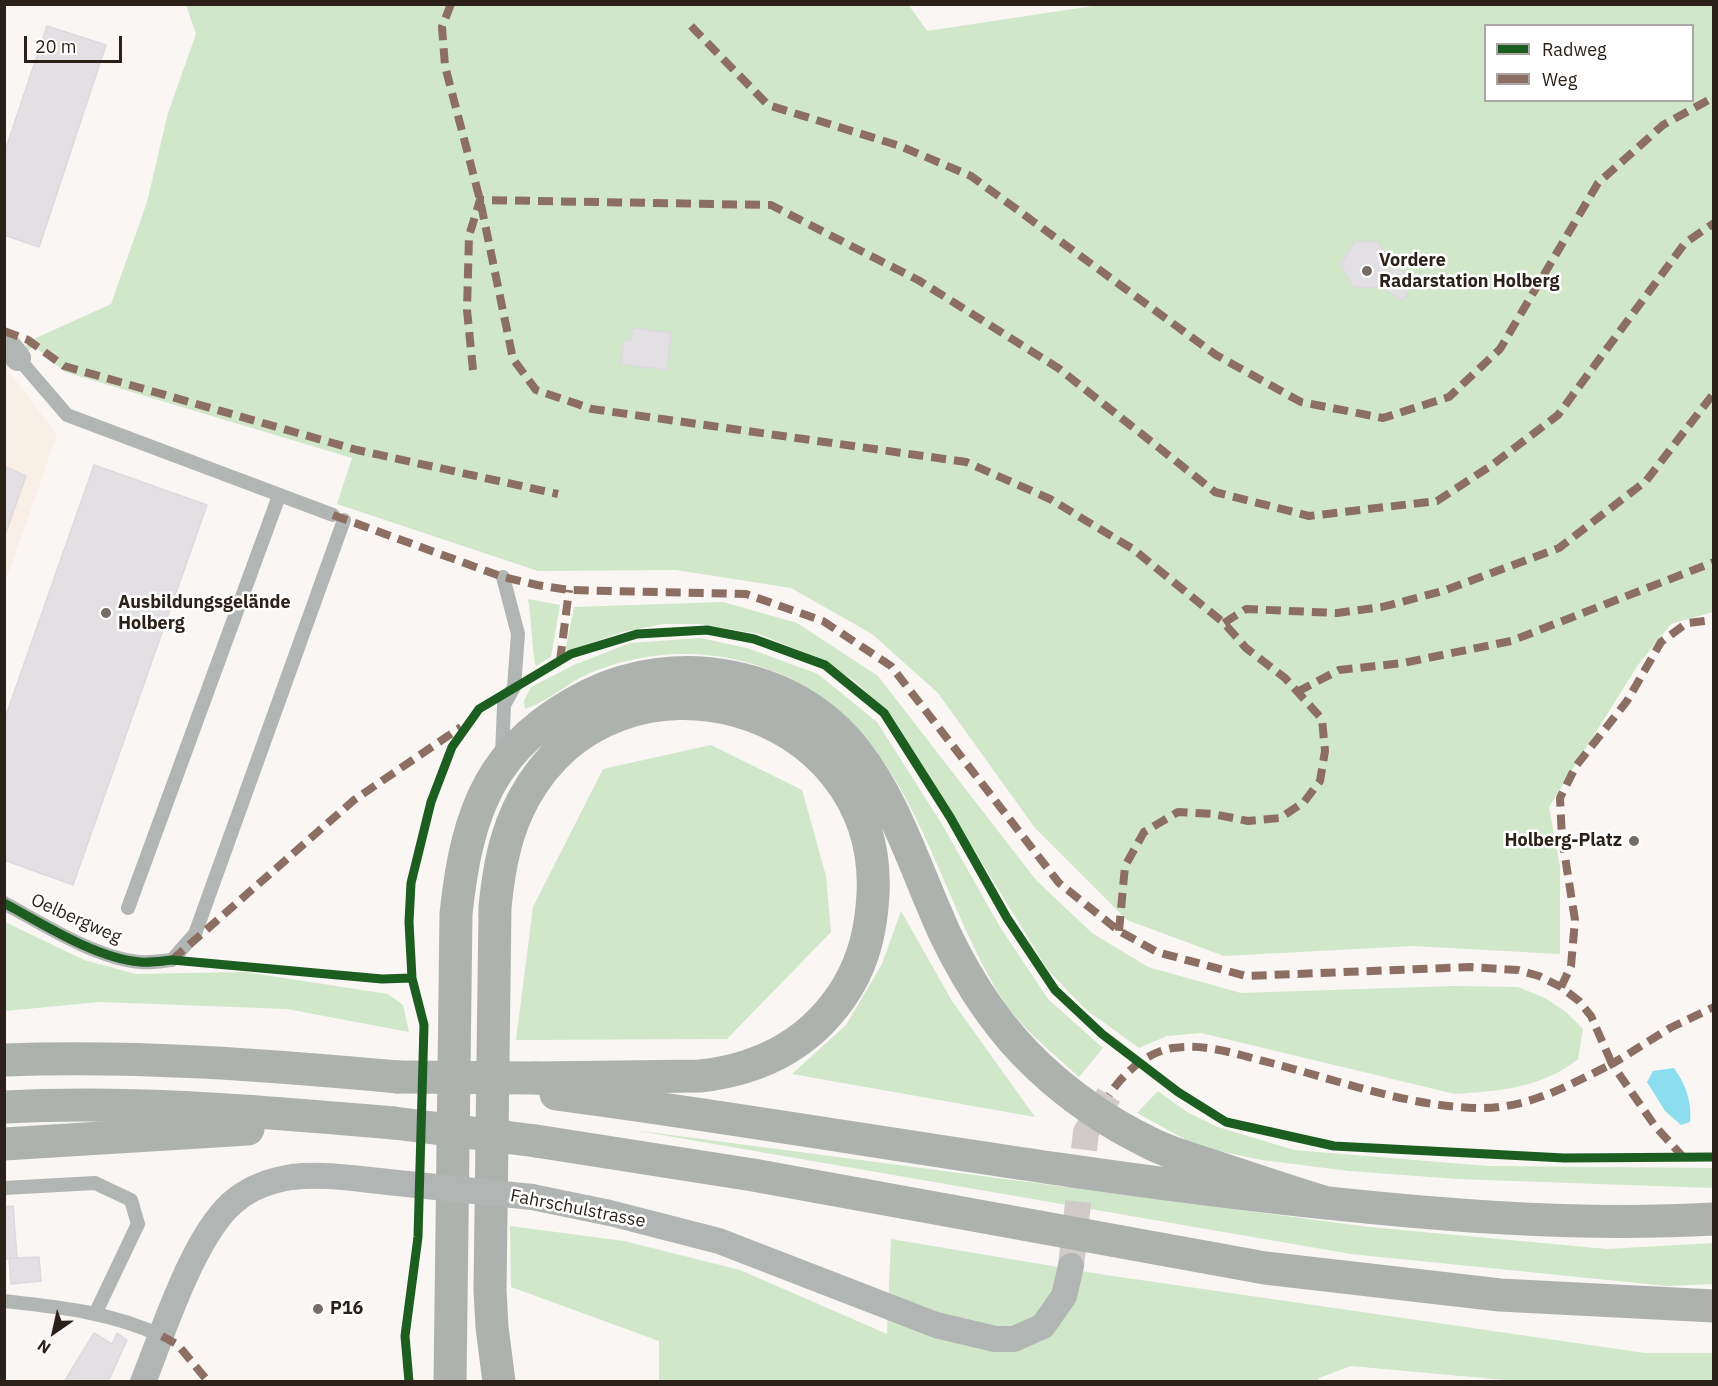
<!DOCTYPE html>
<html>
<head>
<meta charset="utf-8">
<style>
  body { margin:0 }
  #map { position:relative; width:1718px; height:1386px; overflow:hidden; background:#f9f6f4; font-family:"IBM Plex Sans",sans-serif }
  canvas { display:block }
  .frame { position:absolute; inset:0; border:6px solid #2c2118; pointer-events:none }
  .legend { position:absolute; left:1484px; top:24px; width:210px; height:78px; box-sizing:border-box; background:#fff; border:2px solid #aba6a3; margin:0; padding:8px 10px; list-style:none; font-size:18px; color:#2c2118 }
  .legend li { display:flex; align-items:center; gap:12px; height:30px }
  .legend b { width:30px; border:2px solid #aba6a3 }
  .north { position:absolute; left:24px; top:1302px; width:60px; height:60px; -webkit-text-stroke:4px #fff; paint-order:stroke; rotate:214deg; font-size:16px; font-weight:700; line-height:24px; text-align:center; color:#2c2118 }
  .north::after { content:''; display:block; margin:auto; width:21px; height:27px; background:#2c2118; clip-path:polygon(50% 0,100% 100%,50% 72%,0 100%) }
  .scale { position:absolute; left:24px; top:36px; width:98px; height:27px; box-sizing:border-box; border:3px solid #2c2118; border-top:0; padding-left:8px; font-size:18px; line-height:21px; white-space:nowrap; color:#2c2118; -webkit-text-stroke:4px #fff; paint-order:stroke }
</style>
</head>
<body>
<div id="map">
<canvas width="1718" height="1386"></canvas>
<div class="frame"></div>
<ul class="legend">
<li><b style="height:8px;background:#1b5e20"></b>Radweg</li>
<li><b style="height:8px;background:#8d6e63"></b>Weg</li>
</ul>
<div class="north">N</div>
<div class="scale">20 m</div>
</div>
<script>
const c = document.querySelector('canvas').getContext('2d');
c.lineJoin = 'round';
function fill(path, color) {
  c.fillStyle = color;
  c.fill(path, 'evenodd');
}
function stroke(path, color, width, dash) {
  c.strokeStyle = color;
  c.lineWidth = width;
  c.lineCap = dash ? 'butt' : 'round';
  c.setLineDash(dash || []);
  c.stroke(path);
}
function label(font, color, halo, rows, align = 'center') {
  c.font = font + ' "IBM Plex Sans",sans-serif';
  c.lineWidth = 5;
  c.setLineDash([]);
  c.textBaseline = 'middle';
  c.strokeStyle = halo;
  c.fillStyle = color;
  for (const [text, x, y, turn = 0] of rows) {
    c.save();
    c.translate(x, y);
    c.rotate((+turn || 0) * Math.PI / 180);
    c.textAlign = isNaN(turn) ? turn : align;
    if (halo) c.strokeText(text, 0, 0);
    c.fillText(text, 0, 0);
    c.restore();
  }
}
fill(new Path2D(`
  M5,366L57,435L5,583Z`), '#faefe5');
fill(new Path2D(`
  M908,4L927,31L1106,4L1713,5V612L1671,624L1638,665L1549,807L1560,867V954L1413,946L1224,956L1127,920L1035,828L938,693L872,634L791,588L676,570L538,571L337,504L352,458L65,372L34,346L29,350L25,346L36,338L111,304L147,202L168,113L196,34L186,5ZM1486,26H1692V100H1486Z
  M528,599L560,605L551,657L536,666C533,663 531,612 528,599Z
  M723,602L797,623L878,676L1036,880L1092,933L1148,967L1241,993L1453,986L1518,987L1545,998L1566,1012L1583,1029L1578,1059C1542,1088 1499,1091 1455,1094L1201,1033L1167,1036L1139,1048L1084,1008L1048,970L893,718L855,681L815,657L759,634L700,624H663L622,632L565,652L574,607Z
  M700,638L747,648L818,674L877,722L943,826L1000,927L1048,999L1103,1048L1079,1077C1054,1054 1022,1029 1003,1000C929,883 912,718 765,668C724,653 679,650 636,659C616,663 594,670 576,680C560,690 543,703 525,709L524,701L531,687L574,665L630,643Z
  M711,745L802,790L826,876L831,932L727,1039L516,1040L533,907L603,769Z
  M901,911L952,1001L1035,1117L792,1074L846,1025L882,964Z
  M5,922L84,960L136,974L245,972L388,994L403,1005L409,1032L287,1009L100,1002L5,1011Z
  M1158,1091L1187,1112L1218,1127L1294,1150L1487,1166L1713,1168V1188L1458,1179L1349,1171L1262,1160L1199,1147L1137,1113Z
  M633,1130L1369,1227L1607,1249L1713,1243V1284L1667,1286L1351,1254Z
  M510,1226L624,1241L740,1270L887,1334L891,1239L1106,1275L1645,1353H1713V1381L1526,1382L1351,1366L1319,1378L1318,1382L659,1381V1341L511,1287Z`), '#d0e7c9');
fill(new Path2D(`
  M1674,1068C1686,1085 1692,1102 1690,1122L1681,1125L1665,1111L1647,1082L1653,1071Z`), '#8cdeee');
const building = new Path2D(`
  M47,26L106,45L39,247L4,235V154Z
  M1354,242H1378L1392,264L1388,270L1391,272L1394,267L1415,279L1403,300L1382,288L1385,283L1381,281L1378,287H1353L1341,264Z
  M633,328L671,333L667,370L621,364L624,340H631Z
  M94,465L207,505L73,885L4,860V721Z
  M4,466L26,476L4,538Z
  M13,1206L17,1258L4,1259V1207Z
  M39,1257L41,1281L11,1284L9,1258Z
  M94,1333L112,1344L117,1333L127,1340L108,1382H64Z`);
fill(building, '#e3e0e4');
stroke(building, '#ddd9df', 1.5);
stroke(new Path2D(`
  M1071,1266L1086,1132L1109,1095`), '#d0cbc8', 26, [26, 13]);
stroke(new Path2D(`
  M18,358L67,415L333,515
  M502,756L504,705L514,687L518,634L503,577
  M4,903C43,924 95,958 140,962C150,963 162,961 172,960L195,934L344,520
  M128,908L279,496
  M4,1188L95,1183L131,1200L138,1224L96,1312
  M4,1301C59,1307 111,1312 162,1336`), '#b1b5b3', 14);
stroke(new Path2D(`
  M4,341L18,358
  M532,1197L610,1213L719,1241L936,1325L995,1339H1014L1043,1326L1064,1296L1071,1266
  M143,1382C163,1333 195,1230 237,1199C252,1187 273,1180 292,1177C323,1173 357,1179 388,1182`), '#b1b5b3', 26);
stroke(new Path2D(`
  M4,1060C136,1055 267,1065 398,1077
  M556,1094C798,1126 1038,1171 1281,1198C1424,1214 1569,1227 1714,1219
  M4,1107C135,1100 264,1112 394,1123
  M536,1141L753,1175L1265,1268L1500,1295L1714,1306
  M4,1144L248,1129
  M450,1382L456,914C467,810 491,744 589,695C631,674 684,667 731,677C872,705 894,822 945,934C969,984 999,1030 1039,1067C1071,1097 1109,1123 1148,1142C1170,1154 1196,1160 1219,1168C1255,1180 1291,1192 1327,1203
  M499,1382L492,1327L490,1290L495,907C499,868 505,833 524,798C617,629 883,702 873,895C871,928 865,957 848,986C815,1041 764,1069 700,1076L536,1078`), '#aeb2af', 33);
stroke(new Path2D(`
  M388,1182L532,1197`), '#b1b5b3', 26);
stroke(new Path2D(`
  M398,1077L536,1078
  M394,1123L536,1141`), '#aeb2af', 33);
stroke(new Path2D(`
  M451,4L442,27L445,66L480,200L513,359L536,390L592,409L966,462L1050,499L1133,549L1224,623L1246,648L1285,678L1322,719L1325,751L1320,781L1304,802L1280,818L1248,821L1213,814L1178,812L1144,832L1125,866L1119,931
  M691,26L768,105L900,146L971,176L1216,355L1301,402L1383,418L1449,397L1500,349L1598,183L1663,125L1714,97
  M4,331L28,340L64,366L357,450L558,494
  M473,370L467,310L469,236L480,200L771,205L918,280L1058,368L1215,492L1309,516L1437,501L1492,465L1558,415L1685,243L1714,223
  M333,515L503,577L537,585L569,590L746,594L823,621L891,666L1059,883L1119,931L1157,952L1246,976L1470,967L1518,970L1539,976L1561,987L1579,1001L1591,1016L1612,1064C1567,1086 1526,1110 1475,1108C1407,1106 1337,1080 1271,1063C1239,1055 1206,1043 1173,1048C1146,1052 1123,1074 1109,1095
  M1224,623L1246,609L1337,613L1382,607L1443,591L1559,548L1646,481L1714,393
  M560,661L569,590
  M1297,692L1339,670L1403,663L1511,641L1714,562
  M172,960L354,800L461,727
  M1561,987L1571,966L1575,920L1562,838L1560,798L1576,766L1627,701L1661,642L1687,623L1714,620
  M1684,1158L1655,1126L1612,1064L1670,1028L1714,1007
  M162,1336L178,1345L206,1379`), '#8d6e63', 8, [15, 8]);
stroke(new Path2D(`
  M4,903C43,924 95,958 140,962C150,963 162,961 172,960L382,979L412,978
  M409,1382L405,1336L418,1237L424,1025L412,978L409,922L411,883L431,802L452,747L479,709L571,654L637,634L707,630L754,639L825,665L884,713L950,817L1007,918L1055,990L1102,1034L1178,1092L1226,1122L1334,1146L1564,1158L1714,1157`), '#1b5e20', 9);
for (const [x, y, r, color] of [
  [1367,271,6,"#746c65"],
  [106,613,6,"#746c65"],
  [1634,841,6,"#746c65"],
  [318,1309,6,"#746c65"]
]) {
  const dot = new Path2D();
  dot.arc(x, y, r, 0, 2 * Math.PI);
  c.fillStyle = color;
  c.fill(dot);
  stroke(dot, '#fff', 2);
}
label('bold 18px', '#2c2118', '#fff', [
  ["Vordere",1379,261],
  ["Radarstation Holberg",1379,282],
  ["Ausbildungsgelände",118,603],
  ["Holberg",118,624],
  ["Holberg-Platz",1622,841,"right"],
  ["P16",330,1309]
], 'left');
label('18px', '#2c2118', '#fff', [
  ["Oelbergweg",76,919,24],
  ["Fahrschulstrasse",578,1209,11]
]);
</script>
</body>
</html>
